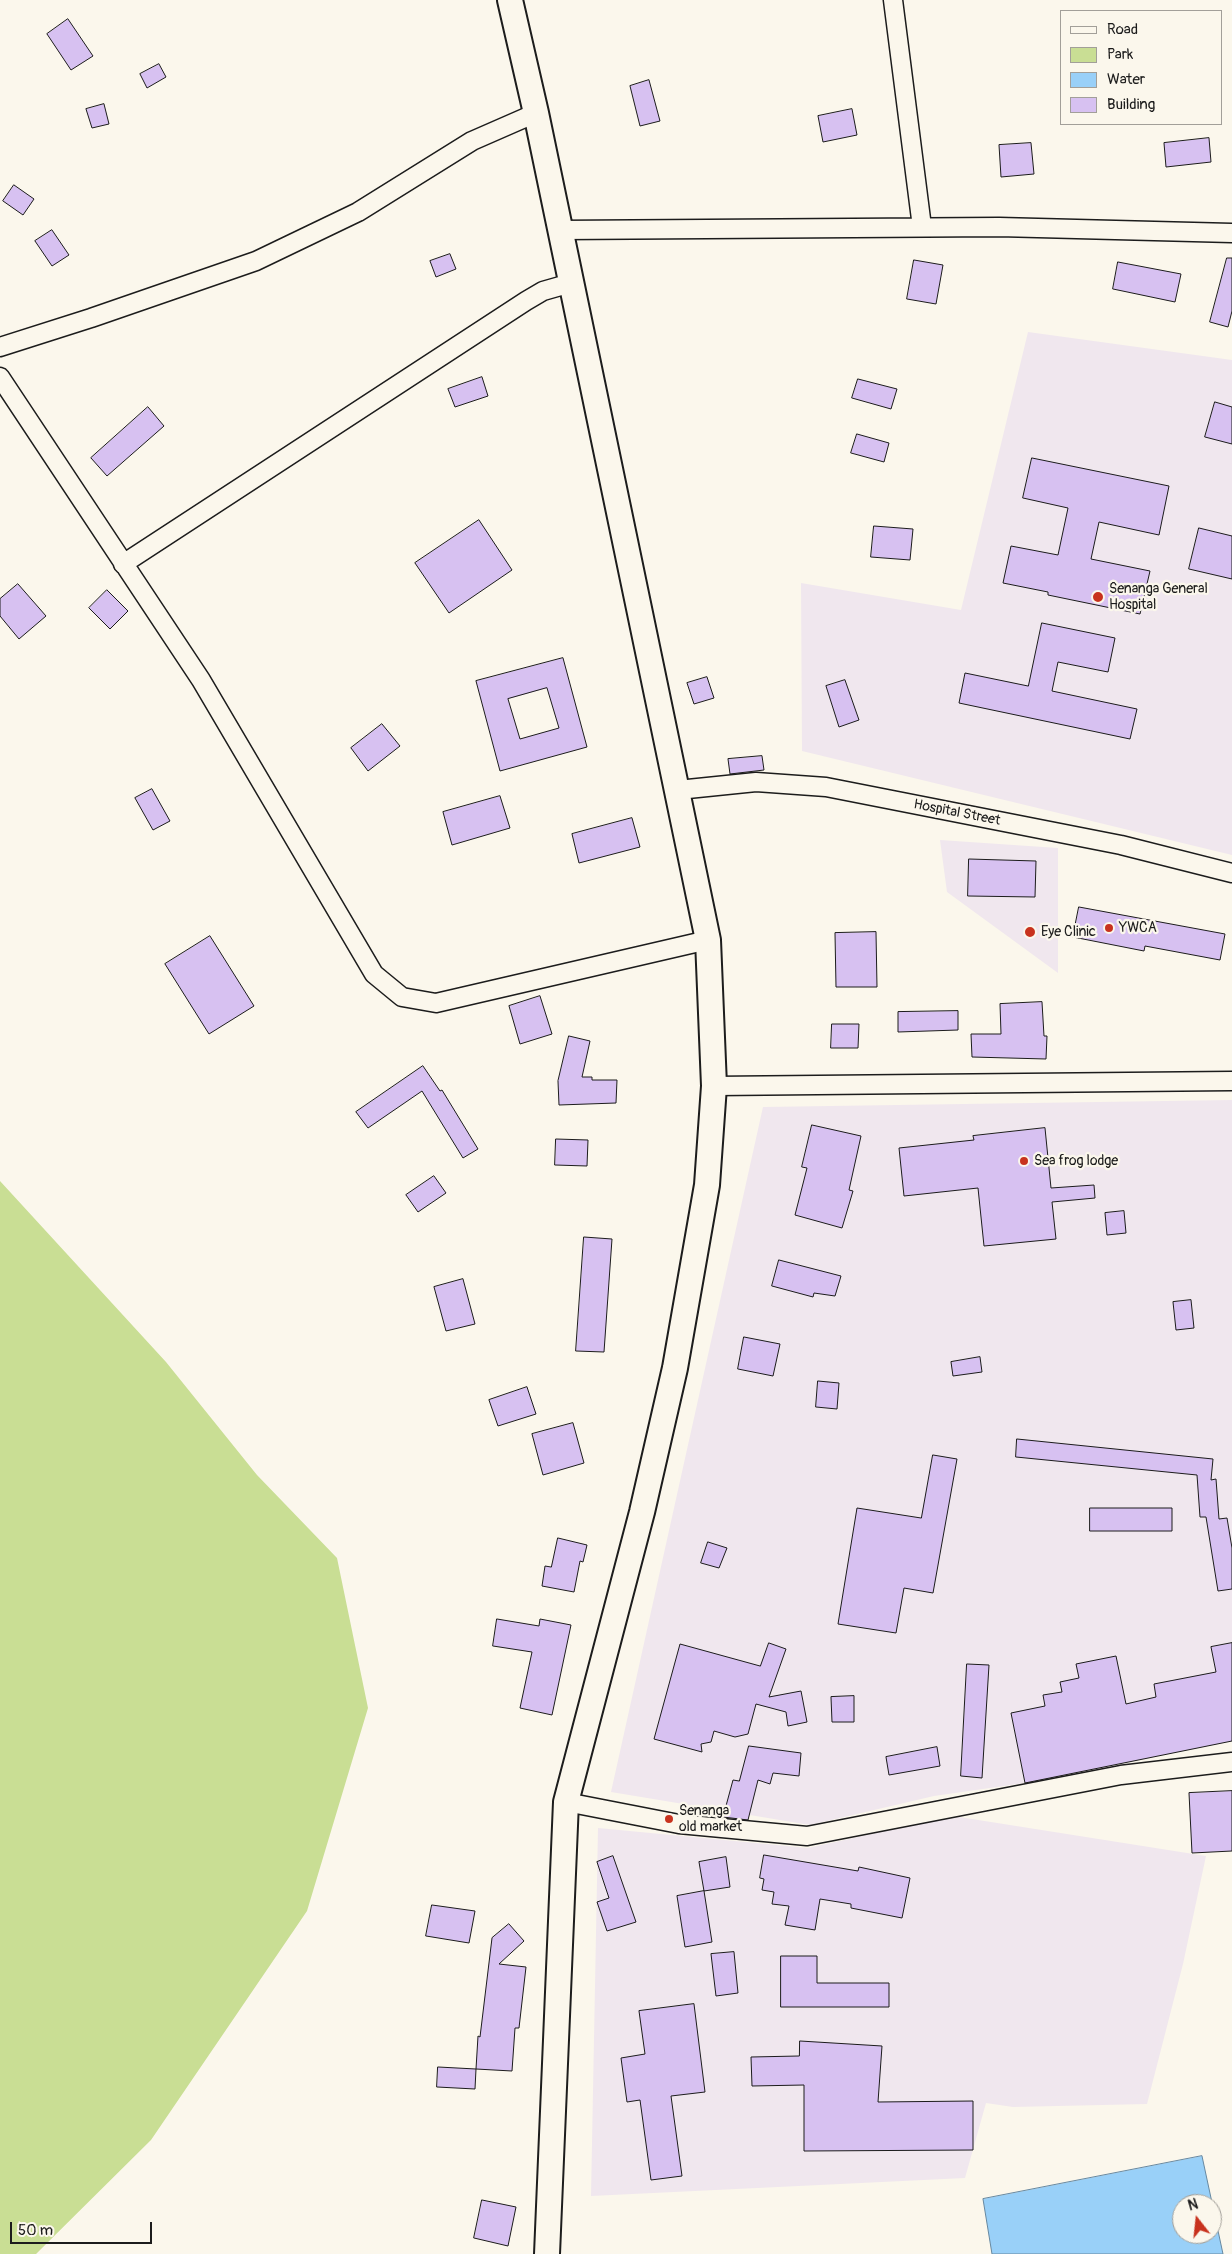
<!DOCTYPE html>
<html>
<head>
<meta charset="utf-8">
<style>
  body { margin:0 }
  #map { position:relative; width:1232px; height:2254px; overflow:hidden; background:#fbf7ec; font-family:Pangolin,sans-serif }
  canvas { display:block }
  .legend { position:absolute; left:1060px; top:10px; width:162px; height:115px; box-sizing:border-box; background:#fbf7ec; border:1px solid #a29f99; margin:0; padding:6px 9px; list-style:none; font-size:15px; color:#1c1c1c }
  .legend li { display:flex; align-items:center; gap:10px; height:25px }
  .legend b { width:25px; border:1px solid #a29f99 }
  .north { position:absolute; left:1172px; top:2194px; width:50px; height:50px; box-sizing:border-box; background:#fbf7ec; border:1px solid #a29f99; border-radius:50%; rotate:344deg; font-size:14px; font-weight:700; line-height:20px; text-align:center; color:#1c1c1c }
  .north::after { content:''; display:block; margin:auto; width:18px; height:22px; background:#c8321e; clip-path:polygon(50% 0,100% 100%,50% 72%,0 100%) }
  .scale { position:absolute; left:10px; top:2222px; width:142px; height:22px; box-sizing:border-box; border:2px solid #1c1c1c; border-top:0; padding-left:6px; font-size:15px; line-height:18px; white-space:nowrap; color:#1c1c1c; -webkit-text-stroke:4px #fbf7ec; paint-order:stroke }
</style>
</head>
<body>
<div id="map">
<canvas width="1232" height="2254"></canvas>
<ul class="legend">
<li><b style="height:6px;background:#fbf7ec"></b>Road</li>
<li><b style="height:14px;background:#c9de94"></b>Park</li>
<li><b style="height:14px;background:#99d0f8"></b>Water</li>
<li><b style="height:14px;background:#d7c1f1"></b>Building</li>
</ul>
<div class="north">N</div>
<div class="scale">50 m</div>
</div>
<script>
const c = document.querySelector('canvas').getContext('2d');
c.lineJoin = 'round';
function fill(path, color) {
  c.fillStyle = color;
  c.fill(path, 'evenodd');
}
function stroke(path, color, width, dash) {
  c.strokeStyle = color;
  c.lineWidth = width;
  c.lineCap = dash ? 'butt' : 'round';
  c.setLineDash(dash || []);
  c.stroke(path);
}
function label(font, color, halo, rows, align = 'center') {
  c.font = font + ' Pangolin,sans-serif';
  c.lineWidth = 4.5;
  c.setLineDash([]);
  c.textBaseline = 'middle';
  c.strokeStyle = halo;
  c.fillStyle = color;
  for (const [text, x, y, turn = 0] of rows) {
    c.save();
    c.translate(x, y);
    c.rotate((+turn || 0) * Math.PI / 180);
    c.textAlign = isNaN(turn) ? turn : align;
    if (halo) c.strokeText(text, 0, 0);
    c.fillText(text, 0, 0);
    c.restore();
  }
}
fill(new Path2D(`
  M1028,332L1232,360V855L802,751L801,583L961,610Z
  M940,840L1058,848V973L947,892Z
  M1232,1100V1741L1025,1783L934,1796L810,1825L611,1792L763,1107Z
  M953,1816L1206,1856L1183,1964L1147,2104L1013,2107L986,2103L965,2178L591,2196L598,1828L808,1848Z`), '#f0e7ee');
fill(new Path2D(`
  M0,1181L166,1362L257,1475L337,1558L368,1708L307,1911L151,2140L36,2254H0Z`), '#c9de94');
const water = new Path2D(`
  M1202,2156L1223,2254H992L983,2199ZM1182,2204H1212V2234H1182Z`);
fill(water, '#99d0f8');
stroke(water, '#6788a0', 1);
const building = new Path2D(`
  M68,19L93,56L71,70L47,34Z
  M159,64L166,77L147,88L140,74Z
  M649,80L660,121L640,126L630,86Z
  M104,104L109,124L92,128L86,109Z
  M852,109L857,135L823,142L818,116Z
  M1209,138L1211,162L1166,167L1164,143Z
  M1031,143L1034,174L1001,177L999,145Z
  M14,185L34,199L23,215L3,201Z
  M52,230L69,255L52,266L35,241Z
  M450,254L456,269L436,277L430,261Z
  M1227,258H1232V311L1228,327L1210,322Z
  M914,260L943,265L936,304L907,299Z
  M1118,262L1181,274L1175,302L1113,289Z
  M482,377L488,396L455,407L448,389Z
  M858,379L897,389L891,409L852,398Z
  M1215,402L1232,407V444L1205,437Z
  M148,407L164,426L107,476L91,458Z
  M857,434L889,443L884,462L851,453Z
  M1032,458L1169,486L1159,535L1099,522L1091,559L1150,571L1140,614L1048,595V592L1003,583L1011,546L1058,555L1068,508L1023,498Z
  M479,520L512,570L449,613L415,563Z
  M874,526L913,529L910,560L871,557Z
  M1199,528L1232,536V579L1189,569Z
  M18,584L46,616L19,639L0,616V599Z
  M107,590L128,611L110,629L89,608Z
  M1042,623L1115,638L1108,672L1058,662L1052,691L1137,709L1130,739L959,703L965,673L1028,686Z
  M563,658L587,747L500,771L476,681ZM547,688L559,728L520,739L508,699Z
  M707,677L714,698L694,704L687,683Z
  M845,680L859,720L839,727L826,686Z
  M382,724L400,746L368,771L351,748Z
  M762,756L764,770L730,774L728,759Z
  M152,789L170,821L153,830L135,798Z
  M500,796L510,828L452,845L443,812Z
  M632,818L640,847L579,863L572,834Z
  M969,859L1036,861L1035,897L968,896Z
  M1079,907L1225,934L1220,960L1145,946L1144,951L1073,937Z
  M876,932L877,987H836L835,933Z
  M210,936L254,1006L209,1034L165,964Z
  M540,996L552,1034L520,1044L509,1006Z
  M1042,1002L1044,1036H1047L1046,1059L972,1057L971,1034H1001L1000,1004Z
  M958,1011V1030L898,1032V1012Z
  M832,1024H859L858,1048H831Z
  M569,1036L590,1041L582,1077H592V1080H617L616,1103L559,1105L558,1081Z
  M423,1066L440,1091L442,1090L478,1149L463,1158L422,1091L368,1128L356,1112Z
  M812,1125L861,1136L849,1190L853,1191L842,1228L795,1215L807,1168L802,1167Z
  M1045,1128L1051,1188L1094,1185L1095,1198L1052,1202L1056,1239L984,1246L978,1188L904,1196L899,1148L974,1140L973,1136Z
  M556,1139L588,1140L587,1166L555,1165Z
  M434,1176L446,1193L418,1212L406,1195Z
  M1124,1211L1126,1233L1107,1235L1105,1213Z
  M584,1237L612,1239L604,1352L576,1351Z
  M779,1260L841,1276L835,1296L814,1293L813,1297L772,1286Z
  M463,1279L475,1324L446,1331L434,1287Z
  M1191,1300L1194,1328L1176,1330L1173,1302Z
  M744,1337L780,1344L773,1376L738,1369Z
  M980,1357L982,1372L953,1376L951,1362Z
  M818,1381L839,1383L837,1409L816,1407Z
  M527,1387L536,1414L498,1426L489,1400Z
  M573,1423L584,1463L543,1475L532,1434Z
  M1017,1439L1213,1459L1211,1480L1216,1479L1219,1519L1227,1518L1232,1548V1589L1218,1591L1206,1517H1200L1197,1475L1016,1457Z
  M933,1455L957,1459L933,1593L904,1588L896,1633L838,1624L857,1508L921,1518Z
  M1090,1508H1172V1531H1090Z
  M558,1538L587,1545L583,1562L580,1561L574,1592L542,1586L545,1566L551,1567Z
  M708,1542L727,1548L719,1568L701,1563Z
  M497,1619L539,1626L540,1619L571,1625L552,1715L520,1708L532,1652L493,1646Z
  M769,1643L786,1649L769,1697L801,1691L807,1722L788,1726L786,1712L756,1704L748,1734L735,1737L714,1731L711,1742L701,1744L702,1752L654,1739L680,1644L760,1666Z
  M1232,1643V1741L1025,1783L1011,1713L1045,1706L1043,1695L1062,1692L1060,1682L1079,1678L1076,1664L1116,1656L1126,1704L1156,1697L1154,1684L1216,1672L1211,1647Z
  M967,1664L989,1665L982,1778L961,1776Z
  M854,1696V1722H832L831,1697Z
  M749,1746L801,1753L799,1776L773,1773L770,1784L758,1780L748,1820L723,1817L733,1780L739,1781Z
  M937,1747L940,1766L889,1775L886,1757Z
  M1232,1791V1851L1192,1853L1189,1793Z
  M764,1855L858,1871L859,1867L910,1878L902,1918L851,1908V1904L820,1899L815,1930L785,1925L789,1906L772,1904L774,1892L762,1890L764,1879L760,1878Z
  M613,1856L636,1922L607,1931L597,1902L609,1898L597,1862Z
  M726,1857L730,1887L704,1891L699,1862Z
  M704,1891L712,1942L685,1947L677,1896Z
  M432,1905L475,1911L469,1943L426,1936Z
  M509,1924L524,1941L499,1964L526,1967L519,2028H515L512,2071L476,2069L478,2036L480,2037L492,1938Z
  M734,1952L738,1993L716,1996L711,1954Z
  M781,1956H817V1983H889V2007H781Z
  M694,2004L705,2092L671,2096L682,2176L651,2180L640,2100L627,2102L621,2058L645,2054L639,2011Z
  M800,2041L882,2046L878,2102L973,2101V2150L804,2151V2085L752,2086L751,2057L799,2056Z
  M438,2067L476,2069L475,2089L437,2087Z
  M482,2200L516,2207L508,2246L474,2238Z`);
fill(building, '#d7c1f1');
stroke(building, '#1c1c1c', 1);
const street = new Path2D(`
  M893,0L922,227
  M560,230L999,227L1232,233
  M0,347L91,318L256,261L358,212L472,141L536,113
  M0,377L201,680L374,974L402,997L436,1003L708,940
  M123,564L526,301L543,291L571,283
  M678,790L756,782L826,787L1121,845L1232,873
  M714,1086L1232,1081
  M566,1802L679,1824L807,1836L1121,1775L1232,1762`);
const secondary = new Path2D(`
  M510,0L536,113L708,940L714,1086L707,1185L675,1368L642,1512L566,1802L547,2254`);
stroke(street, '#1c1c1c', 21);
stroke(secondary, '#1c1c1c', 28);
stroke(street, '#fbf7ec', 18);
stroke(secondary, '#fbf7ec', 24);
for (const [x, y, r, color] of [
  [1098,597,6,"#c8321e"],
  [1109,928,5,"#c8321e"],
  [1030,932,6,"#c8321e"],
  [1024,1161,5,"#c8321e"],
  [669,1819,5,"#c8321e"]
]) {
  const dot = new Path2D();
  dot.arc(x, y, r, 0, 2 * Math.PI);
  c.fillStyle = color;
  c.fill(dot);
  stroke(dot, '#fbf7ec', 2);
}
label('14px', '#1c1c1c', '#fbf7ec', [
  ["Senanga General",1109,589],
  ["Hospital",1109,605],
  ["YWCA",1119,928],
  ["Eye Clinic",1041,932],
  ["Sea frog lodge",1034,1161],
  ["Senanga",679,1811],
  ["old market",679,1827]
], 'left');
label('14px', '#1c1c1c', '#fbf7ec', [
  ["Hospital Street",957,813,11]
]);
</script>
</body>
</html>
